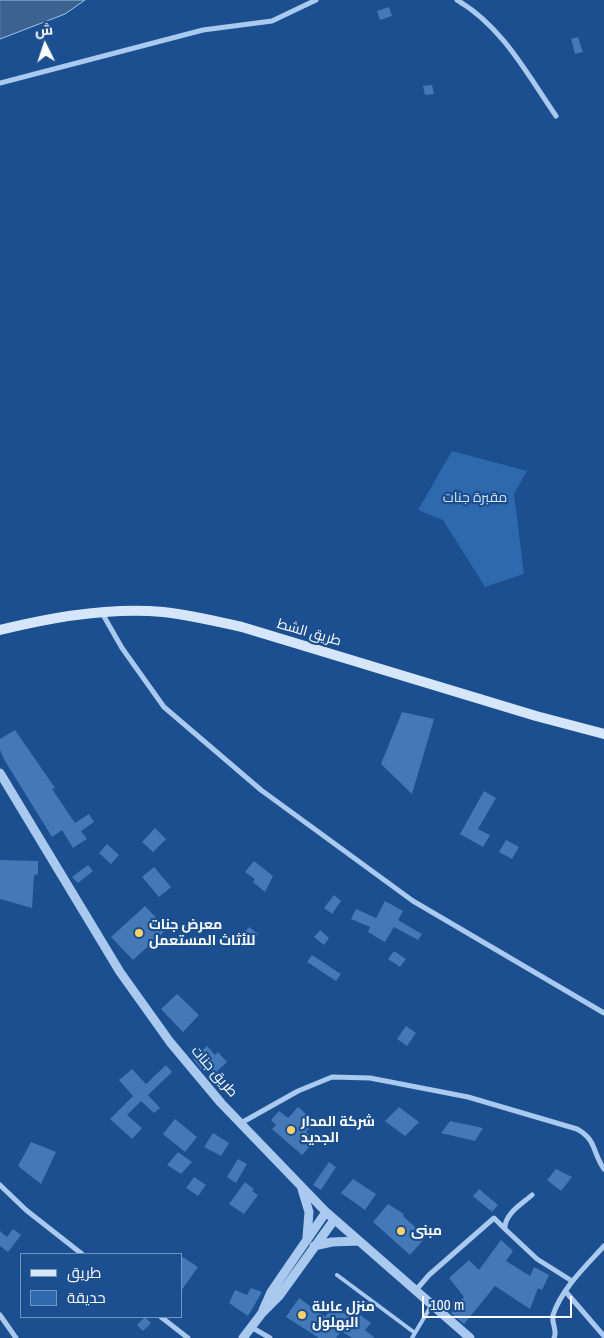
<!DOCTYPE html>
<html>
<head>
<meta charset="utf-8">
<style>
  body { margin:0 }
  #map { position:relative; width:604px; height:1338px; overflow:hidden; background:#1b4f8f; font-family:"Archivo Narrow",Cairo,sans-serif }
  canvas { display:block }
  .legend { position:absolute; left:20px; top:1253px; width:162px; height:65px; box-sizing:border-box; background:#1b4f8f; border:1px solid #7695bc; margin:0; padding:6px 9px; list-style:none; font-size:15px; color:#fff }
  .legend li { display:flex; align-items:center; gap:10px; height:25px }
  .legend b { width:25px; border:1px solid #7695bc }
  .north { position:absolute; left:20px; top:20px; width:50px; height:50px; -webkit-text-stroke:4px #1b4f8f; paint-order:stroke; rotate:356deg; font-size:14px; font-weight:700; line-height:20px; text-align:center; color:#fff }
  .north::after { content:''; display:block; margin:auto; width:18px; height:22px; background:#fff; clip-path:polygon(50% 0,100% 100%,50% 72%,0 100%) }
  .scale { position:absolute; left:422px; top:1296px; width:150px; height:22px; box-sizing:border-box; border:2px solid #fff; border-top:0; padding-left:6px; font-size:15px; line-height:18px; white-space:nowrap; color:#fff; -webkit-text-stroke:4px #1b4f8f; paint-order:stroke }
</style>
</head>
<body>
<div id="map">
<canvas width="604" height="1338"></canvas>
<ul class="legend">
<li><b style="height:6px;background:#d6e6fa"></b>طريق</li>
<li><b style="height:14px;background:#2e69ad"></b>حديقة</li>
</ul>
<div class="north">ش</div>
<div class="scale">100 m</div>
</div>
<script>
const c = document.querySelector('canvas').getContext('2d');
c.lineJoin = 'round';
function fill(path, color) {
  c.fillStyle = color;
  c.fill(path, 'evenodd');
}
function stroke(path, color, width, dash) {
  c.strokeStyle = color;
  c.lineWidth = width;
  c.lineCap = dash ? 'butt' : 'round';
  c.setLineDash(dash || []);
  c.stroke(path);
}
function label(font, color, halo, rows, align = 'center') {
  c.font = font + ' "Archivo Narrow",Cairo,sans-serif';
  c.lineWidth = 4.5;
  c.setLineDash([]);
  c.textBaseline = 'middle';
  c.strokeStyle = halo;
  c.fillStyle = color;
  for (const [text, x, y, turn = 0] of rows) {
    c.save();
    c.translate(x, y);
    c.rotate((+turn || 0) * Math.PI / 180);
    c.textAlign = isNaN(turn) ? turn : align;
    if (halo) c.strokeText(text, 0, 0);
    c.fillText(text, 0, 0);
    c.restore();
  }
}
fill(new Path2D(`
  M452,451L527,471L514,494L524,574L485,587L443,520L418,510Z`), '#2e69ad');
const water = new Path2D(`
  M0,0H85L65,14L0,39Z`);
fill(water, '#3c6290');
stroke(water, '#9cc4f0', 1);
fill(new Path2D(`
  M389,7L392,16L380,20L377,11Z
  M578,37L583,52L575,54L571,39Z
  M432,85L434,94L425,95L423,86Z
  M402,712L434,719L412,794L381,764Z
  M15,730L55,788L52,789L75,823L89,814L94,822L81,831L87,839L73,848L62,830L52,837L5,761L0,750V739Z
  M484,791L496,798L478,829L490,835L483,847L460,834Z
  M155,828L166,839L153,852L142,842Z
  M506,840L519,847L512,859L499,852Z
  M107,844L119,855L111,864L99,853Z
  M0,860L38,861V874L34,875L32,908L0,899Z
  M254,861L273,876L265,892L253,882L255,879L245,872Z
  M88,865L93,871L78,883L72,877Z
  M154,867L171,887L159,897L142,877Z
  M334,895L341,901L332,914L324,908Z
  M385,901L403,911L398,920L422,934L418,940L394,927L385,942L368,932L370,927L351,919L356,909L376,918Z
  M145,906L167,929L133,960L111,937Z
  M249,927L258,934L249,945L240,937Z
  M320,930L329,938L324,945L314,937Z
  M394,951L406,959L400,967L388,959Z
  M312,955L341,974L336,981L307,962Z
  M177,994L199,1015L183,1032L161,1009Z
  M406,1026L416,1033L407,1046L397,1039Z
  M207,1046L215,1055L218,1052L227,1062L215,1073L209,1066L203,1071L193,1059Z
  M166,1065L172,1072L148,1095L160,1108L154,1113L141,1101L127,1115L142,1128L132,1139L110,1119L133,1096L119,1080L132,1069L146,1084Z
  M298,1107L315,1122L306,1132L316,1140L302,1155L272,1129L276,1125L271,1120L279,1111L288,1118Z
  M399,1107L419,1122L405,1136L385,1121Z
  M175,1119L197,1137L185,1152L163,1134Z
  M450,1121L483,1128L475,1141L441,1133Z
  M213,1133L229,1143L221,1156L204,1147Z
  M31,1142L56,1152L41,1184L18,1166Z
  M178,1152L192,1162L181,1174L167,1165Z
  M238,1159L247,1164L236,1183L227,1177Z
  M329,1162L336,1167L321,1190L313,1185Z
  M556,1169L572,1177L561,1191L547,1180Z
  M194,1177L206,1185L198,1196L186,1188Z
  M353,1179L376,1194L365,1210L341,1193Z
  M245,1182L254,1189L252,1191L258,1195L244,1214L229,1204Z
  M479,1189L498,1205L492,1212L473,1196Z
  M388,1204L404,1214L403,1216L426,1237L410,1255L373,1222Z
  M13,1229L21,1235L8,1252L0,1246V1231L7,1237Z
  M501,1240L513,1251L506,1261L530,1276L534,1267L549,1275L542,1290L538,1288L530,1309L495,1286L464,1324L451,1313L464,1297L449,1278L469,1260L479,1270Z
  M181,1256L198,1267L181,1291Z
  M251,1288L262,1292L248,1316L229,1303L235,1290L247,1295Z
  M299,1298L325,1317L334,1306L355,1321L359,1314L371,1323L365,1330L375,1338H352L341,1331L336,1338H319L286,1317Z
  M145,1317L151,1323L143,1331L137,1325Z`), '#4478b7');
stroke(new Path2D(`
  M337,1275L415,1333
  M412,1338L431,1306`), '#a9c9ee', 4);
stroke(new Path2D(`
  M457,0C502,26 527,74 556,116
  M0,83L203,30L272,21L316,0
  M102,613L122,648L164,707L261,790L413,901L604,1013
  M241,1123L298,1091L332,1077L370,1078L468,1097L577,1129C597,1140 592,1152 604,1169
  M0,1185L26,1210L82,1254
  M532,1195C522,1204 504,1214 505,1229L537,1259L572,1281
  M416,1290L429,1275L494,1218L505,1229
  M566,1292L604,1336
  M0,1315L16,1338
  M161,1317L188,1338
  M251,1327L270,1338
  M554,1338C558,1331 551,1323 553,1315C562,1288 586,1266 604,1246`), '#a9c9ee', 5);
stroke(new Path2D(`
  M0,773L120,972L170,1042L221,1103L326,1212L470,1338
  M302,1189L309,1212L307,1237
  M314,1246L332,1242L358,1241
  M263,1310L271,1292L326,1212
  M243,1338L262,1313L279,1296L334,1220`), '#a9c9ee', 9);
stroke(new Path2D(`
  M0,630C52,617 109,607 163,612C190,615 215,621 242,627L536,716L604,734`), '#d6e6fa', 10);
for (const [x, y, r, color] of [
  [139,933,5,"#ffd166"],
  [291,1130,5,"#ffd166"],
  [401,1231,5,"#ffd166"],
  [302,1315,5,"#ffd166"]
]) {
  const dot = new Path2D();
  dot.arc(x, y, r, 0, 2 * Math.PI);
  c.fillStyle = color;
  c.fill(dot);
  stroke(dot, '#1b4f8f', 2);
}
label('14px', '#cfe3fa', '#1b4f8f', [
  ["مقبرة جنات",475,498]
]);
label('14px', '#fff', '#1b4f8f', [
  ["طريق الشط",309,633,16],
  ["طريق جنات",214,1072,49]
]);
label('bold 14px', '#fff', '#1b4f8f', [
  ["معرض جنات",149,925],
  ["للأثاث المستعمل",149,941],
  ["شركة المدار",301,1122],
  ["الجديد",301,1138],
  ["مبنى",411,1231],
  ["منزل عاىلة",312,1307],
  ["البهلول",312,1323]
], 'left');
</script>
</body>
</html>
